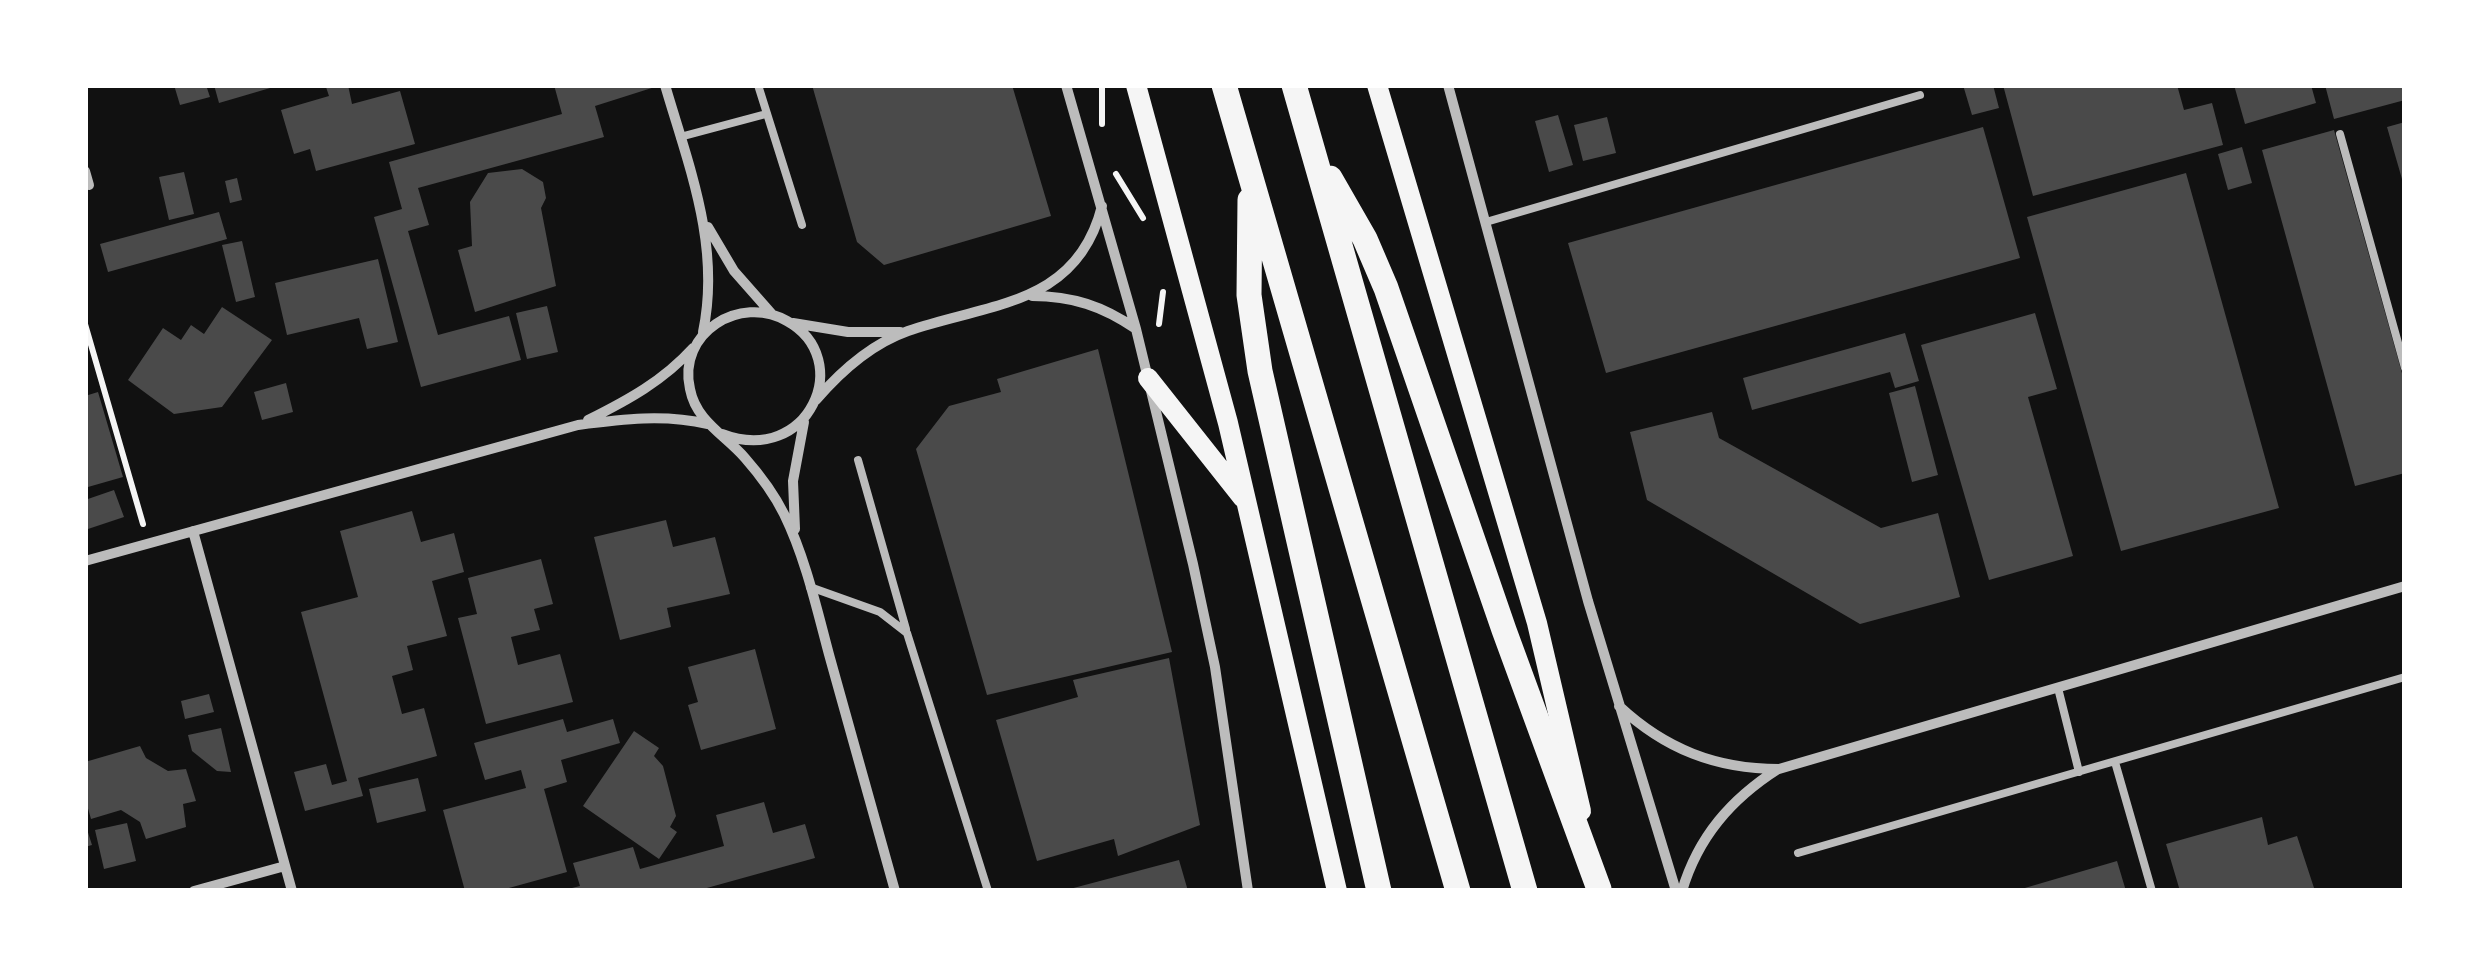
<!DOCTYPE html>
<html>
<head>
<meta charset="utf-8">
<style>
  body { margin:0 }
  #map { position:relative; width:2490px; height:976px; overflow:hidden; background:#111; font-family:Merriweather,serif }
  canvas { display:block }
  .frame { position:absolute; inset:0; border:88px solid #fff; pointer-events:none }
</style>
</head>
<body>
<div id="map">
<canvas width="2490" height="976"></canvas>
<div class="frame"></div>
</div>
<script>
const c = document.querySelector('canvas').getContext('2d');
c.lineJoin = 'round';
function fill(path, color) {
  c.fillStyle = color;
  c.fill(path, 'evenodd');
}
function stroke(path, color, width, dash) {
  c.strokeStyle = color;
  c.lineWidth = width;
  c.lineCap = dash ? 'butt' : 'round';
  c.setLineDash(dash || []);
  c.stroke(path);
}
fill(new Path2D(`
  M174,85H206L210,97L180,105Z
  M214,85H277V86L219,103Z
  M332,85H348L352,104L400,91L415,144L316,171L310,149L294,154L281,110L329,96L326,87Z
  M554,85L658,86L595,106L604,137L418,188L429,225L408,231L438,335L509,316L521,360L421,387L374,217L402,209L389,162L562,114Z
  M812,85H1012L1051,216L884,265L857,242Z
  M1963,85H1993L1999,108L1972,115Z
  M2003,85H2177L2184,110L2212,103L2223,145L2033,196Z
  M2234,85H2311L2316,103L2245,124Z
  M2325,85H2405V100L2334,119Z
  M1558,115L1573,165L1549,172L1535,121Z
  M1607,117L1616,153L1583,161L1574,125Z
  M2405,122V186H2404L2387,127Z
  M1983,127L2020,258L1606,373L1568,243Z
  M2334,130L2405,384V473L2355,486L2262,150Z
  M2242,147L2252,183L2228,190L2218,154Z
  M522,169L543,182L546,198L541,208L556,286L475,312L458,250L472,246L470,202L488,173Z
  M184,172L194,214L169,220L159,177Z
  M2186,173L2279,508L2121,551L2027,217Z
  M237,178L242,200L230,203L225,181Z
  M219,212L227,239L108,272L100,244Z
  M242,241L255,297L236,302L222,245Z
  M378,259L398,342L367,349L359,318L287,335L275,283Z
  M547,306L558,352L527,359L516,313Z
  M222,307L272,340L222,407L174,414L128,380L163,328L181,340L191,325L204,334Z
  M2035,313L2057,389L2028,397L2073,556L1989,580L1921,345Z
  M1905,333L1919,381L1895,388L1890,372L1752,410L1743,378Z
  M1098,349L1172,652L987,695L916,449L949,406L1001,392L997,379Z
  M286,383L293,412L262,420L254,392Z
  M1915,386L1938,475L1912,482L1889,393Z
  M98,392L123,477L88,487L85,396Z
  M1712,412L1719,438L1881,528L1938,513L1960,597L1860,624L1647,500L1630,432Z
  M114,490L124,517L85,530V500Z
  M412,511L421,542L454,533L464,572L432,581L447,636L407,646L413,670L392,676L402,714L424,708L437,756L358,778L363,796L305,811L294,772L326,764L332,785L347,781L301,612L358,597L340,531Z
  M666,520L673,547L715,537L730,594L667,608L671,627L620,640L594,537Z
  M541,559L553,604L534,609L540,630L511,637L518,665L560,654L573,702L486,724L458,618L477,614L468,578Z
  M755,649L776,729L701,750L688,705L698,702L688,667Z
  M1169,658L1200,825L1118,856L1114,839L1037,861L996,720L1078,697L1073,680Z
  M209,694L214,712L185,719L181,701Z
  M563,719L567,732L613,719L620,743L561,760L567,782L544,789L567,872L498,891H465L443,810L526,788L521,770L485,780L474,743Z
  M221,728L231,772L217,771L192,751L188,735Z
  M634,731L659,748L654,756L663,766L676,816L670,827L677,832L659,859L583,806Z
  M140,746L146,758L168,771L186,769L196,801L183,804L186,827L146,839L140,822L121,810L91,819L85,798V762Z
  M418,778L426,811L377,823L369,789Z
  M764,802L773,833L805,824L815,858L696,891H573L572,888L580,886L573,863L633,847L640,869L724,846L716,815Z
  M2262,817L2268,845L2297,836L2315,891H2180L2166,844Z
  M85,823L92,845L85,847Z
  M127,823L136,861L104,869L95,830Z
  M1179,860L1188,891H1067L1066,890Z
  M2117,861L2126,891H2018V890Z`), '#4a4a4a');
stroke(new Path2D(`
  M1102,124V85
  M1116,174L1143,218
  M85,324L143,524
  M1159,324L1163,292`), '#f5f5f5', 6);
stroke(new Path2D(`
  M758,85L802,225
  M2340,134L2405,368
  M680,137L766,114
  M1486,222L1920,95
  M858,460L906,629
  M810,587L880,612L907,633L988,891
  M2058,688L2079,772
  M2115,762L2152,891
  M1798,853L2405,677`), '#bcbcbc', 8);
stroke(new Path2D(`
  M665,85C689,167 721,246 703,332
  M1066,85L1136,329L1193,564L1215,667L1248,891
  M1448,85L1588,601L1676,891
  M85,171L89,185
  M708,227L734,271L771,313
  M1032,296C1072,296 1103,306 1136,329
  M793,323L848,332H900
  M816,400C841,371 871,344 908,331C989,303 1077,306 1102,206
  M588,420C628,400 663,381 693,348
  M722,434C809,467 856,359 787,321C740,294 677,333 690,389C696,421 725,435 745,458C760,475 774,494 784,514C806,559 817,610 830,658C852,736 873,813 895,891
  M795,529L793,481L804,422
  M193,531L292,891
  M85,561L578,425C623,419 664,414 708,424
  M1619,706C1665,749 1716,769 1779,769L2405,586
  M194,891L285,866
  M1682,891C1698,837 1731,799 1778,769`), '#bcbcbc', 10);
stroke(new Path2D(`
  M1136,85L1228,423L1337,891
  M1377,85L1537,623L1581,811
  M1148,378L1243,498`), '#f5f5f5', 20);
stroke(new Path2D(`
  M1224,85L1458,891
  M1294,85L1525,891
  M1330,178L1365,239L1386,288L1504,630L1599,889
  M1250,200L1249,295L1260,371L1379,891`), '#f5f5f5', 25);
</script>
</body>
</html>
